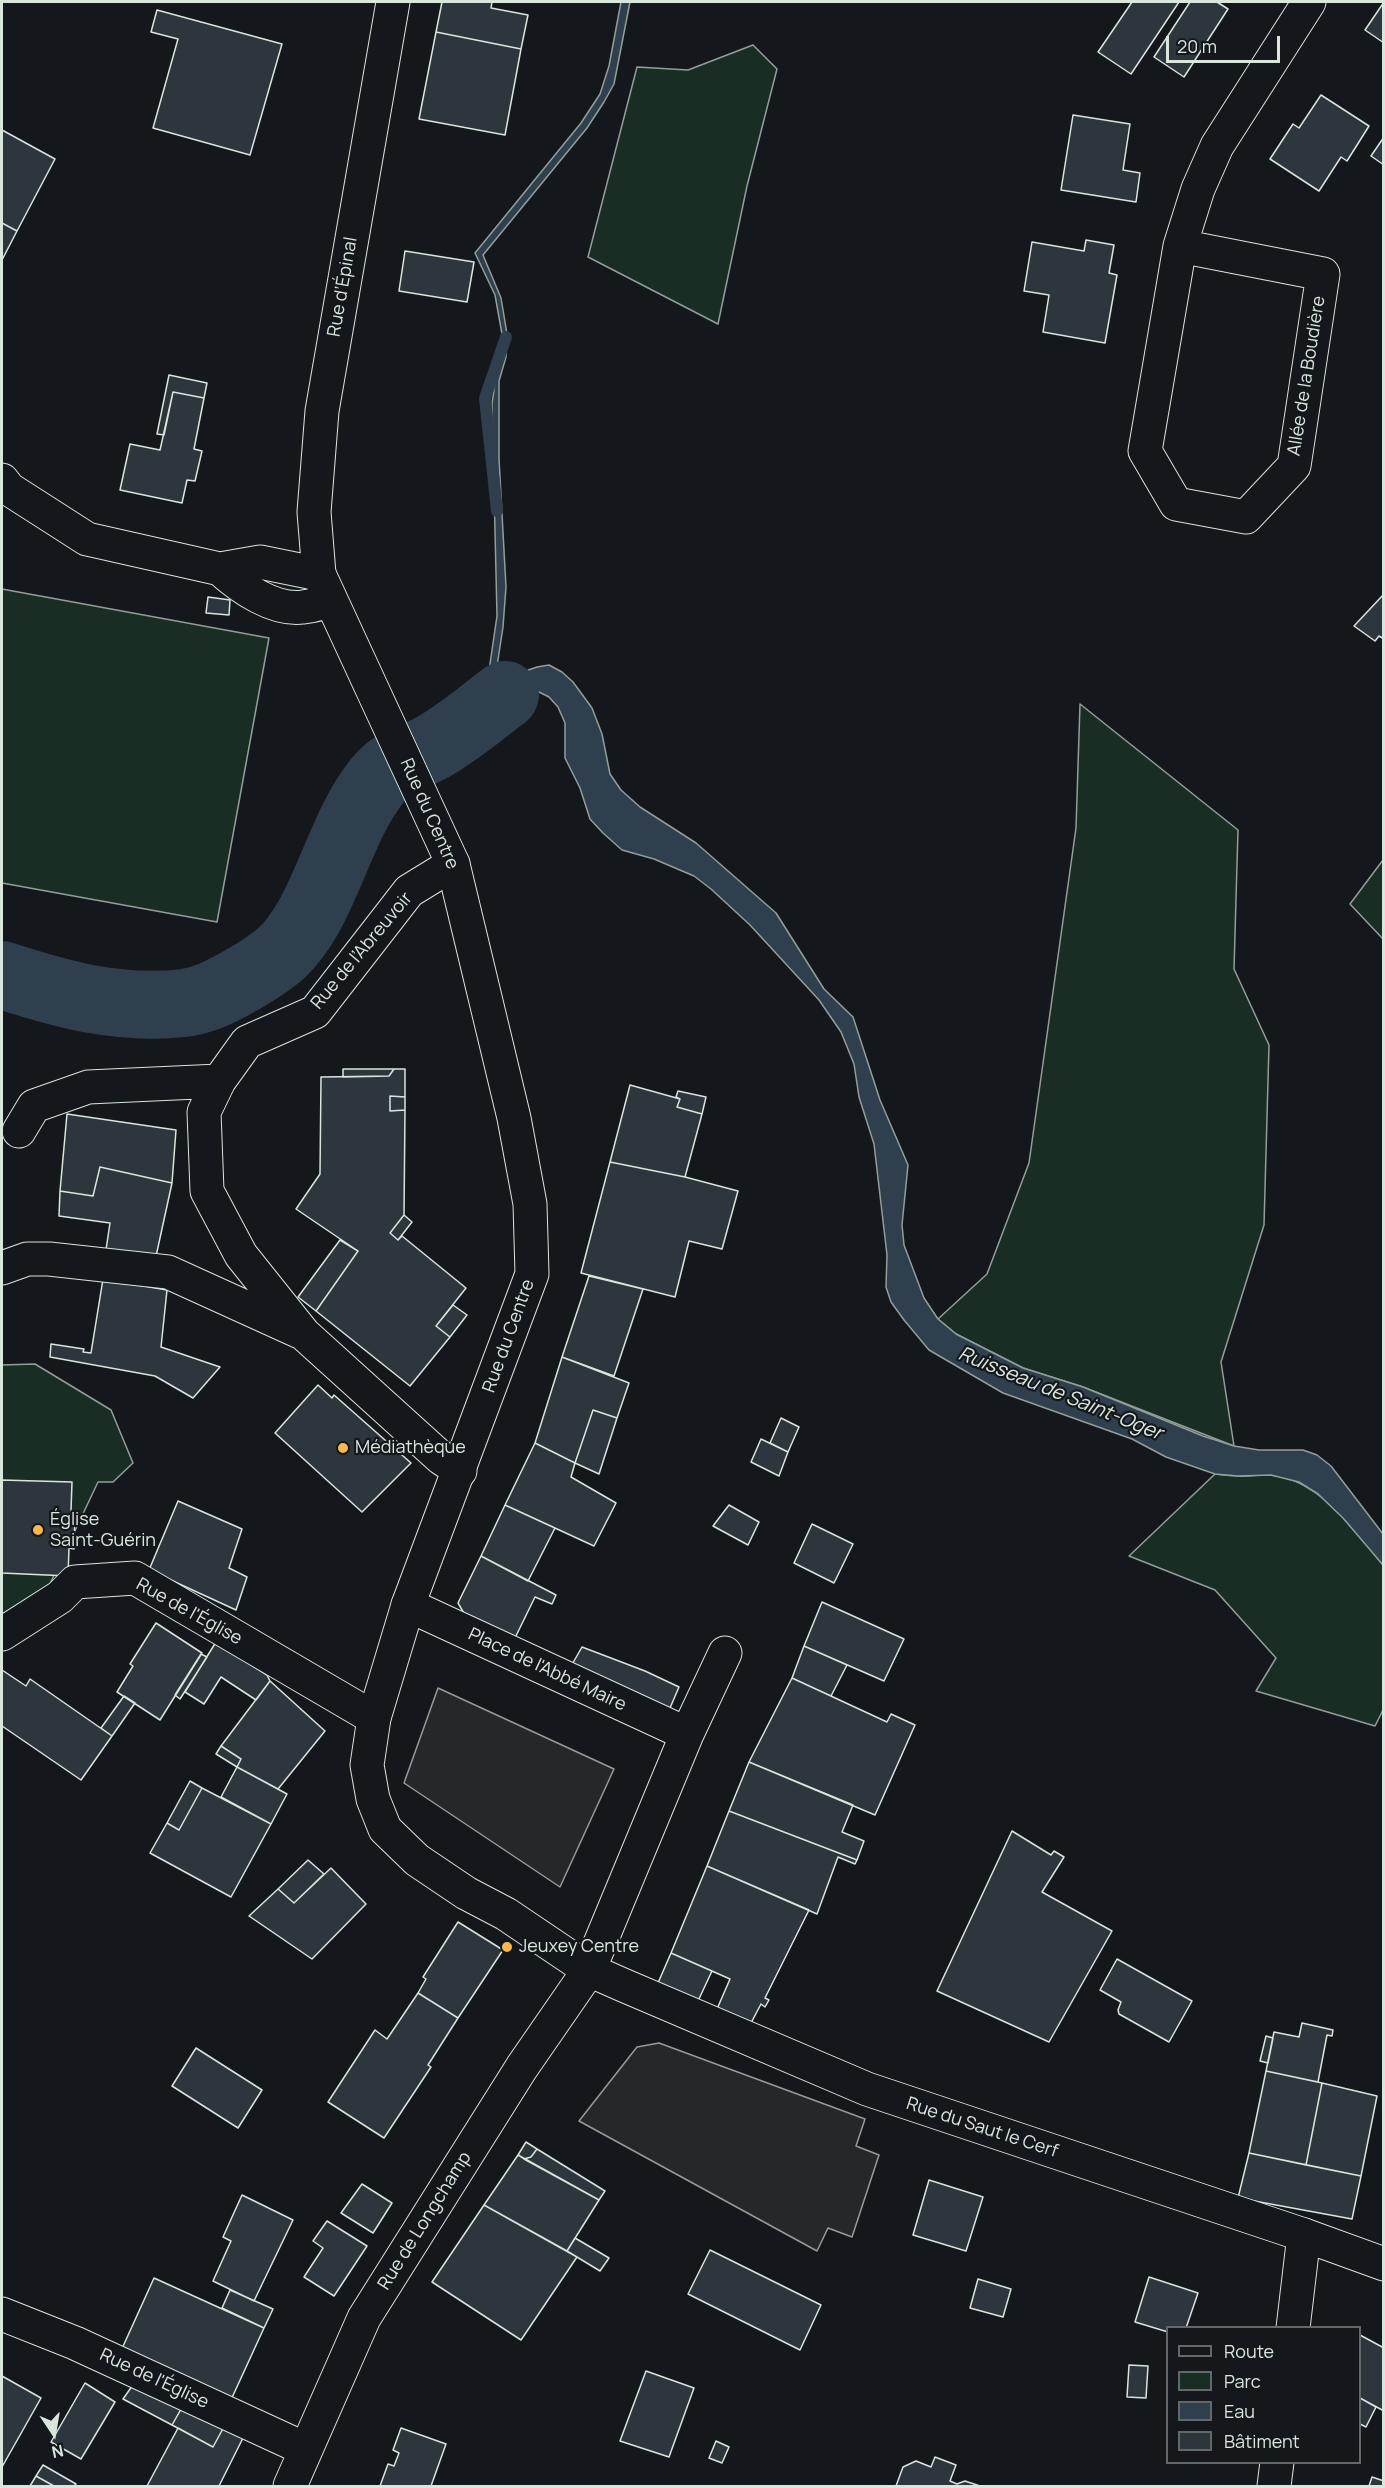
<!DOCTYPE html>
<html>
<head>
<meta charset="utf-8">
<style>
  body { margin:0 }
  #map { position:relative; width:1385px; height:2488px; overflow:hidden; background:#14181c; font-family:Manrope,sans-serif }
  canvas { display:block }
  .frame { position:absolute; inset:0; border:3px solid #d8e6dc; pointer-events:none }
  .legend { position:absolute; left:1166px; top:2326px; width:195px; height:138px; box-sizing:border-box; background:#14181c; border:2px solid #626a69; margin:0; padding:8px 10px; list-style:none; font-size:18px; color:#d8e6dc }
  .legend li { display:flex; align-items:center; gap:12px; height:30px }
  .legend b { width:30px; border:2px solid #626a69 }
  .north { position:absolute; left:24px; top:2404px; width:60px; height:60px; -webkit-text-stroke:4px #14181c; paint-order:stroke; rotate:168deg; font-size:16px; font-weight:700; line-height:24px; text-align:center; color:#d8e6dc }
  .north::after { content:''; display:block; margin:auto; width:21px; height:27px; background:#d8e6dc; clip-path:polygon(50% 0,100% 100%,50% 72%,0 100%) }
  .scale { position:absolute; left:1166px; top:36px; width:114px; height:27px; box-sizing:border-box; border:3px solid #d8e6dc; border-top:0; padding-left:8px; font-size:18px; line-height:21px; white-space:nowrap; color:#d8e6dc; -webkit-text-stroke:4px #14181c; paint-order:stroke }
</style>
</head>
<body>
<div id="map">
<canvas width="1385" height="2488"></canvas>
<div class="frame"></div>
<ul class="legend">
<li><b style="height:8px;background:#14181c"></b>Route</li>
<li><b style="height:16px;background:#1a2d24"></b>Parc</li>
<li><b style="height:16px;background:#2f3f4d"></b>Eau</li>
<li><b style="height:16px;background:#2c363c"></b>Bâtiment</li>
</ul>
<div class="north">N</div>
<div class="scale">20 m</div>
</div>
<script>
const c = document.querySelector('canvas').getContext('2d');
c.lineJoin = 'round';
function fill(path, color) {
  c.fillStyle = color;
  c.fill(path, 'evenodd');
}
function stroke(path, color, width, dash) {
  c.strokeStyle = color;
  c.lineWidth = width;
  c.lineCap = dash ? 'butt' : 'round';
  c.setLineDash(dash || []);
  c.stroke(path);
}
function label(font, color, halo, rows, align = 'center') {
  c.font = font + ' Manrope,sans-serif';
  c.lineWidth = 4.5;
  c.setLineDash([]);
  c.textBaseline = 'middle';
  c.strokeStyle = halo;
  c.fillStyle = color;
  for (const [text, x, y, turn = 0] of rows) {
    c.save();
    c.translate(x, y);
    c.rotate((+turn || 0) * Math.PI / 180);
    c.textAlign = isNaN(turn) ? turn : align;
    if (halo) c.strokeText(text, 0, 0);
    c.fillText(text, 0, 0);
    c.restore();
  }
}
const green = new Path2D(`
  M753,45L777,69L747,186L718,324L588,257L637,67L688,70Z
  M2,589L269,638L217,922L2,883Z
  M1080,704L1238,830L1234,969L1269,1045L1264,1225L1221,1362L1234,1446L1083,1387L1023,1368L956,1334L938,1319L987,1274L1029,1163L1076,828Z
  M1383,860V939L1350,904Z
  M35,1364L111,1410L133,1463L113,1482H98L48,1588L2,1619V1365Z
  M1215,1474C1223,1475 1230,1476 1238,1476C1249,1477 1260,1474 1270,1475C1320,1479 1354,1530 1383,1565V1710L1375,1726L1256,1691L1276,1658L1215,1590L1129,1556Z`);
fill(green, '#1a2d24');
stroke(green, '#939e99', 1.5);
const parking = new Path2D(`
  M438,1688L614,1769L560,1887L404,1783Z
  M659,2043L865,2119L856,2146L879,2155L852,2237L828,2228L817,2251L579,2121L637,2047Z`);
fill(parking, '#24282b');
stroke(parking, '#939e99', 1.5);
const water = new Path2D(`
  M621,2H630L614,84L604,102L587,128L483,255L501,298L507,334L506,357L499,381V459L506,587L503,627L494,686L511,676L537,667L549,665L562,672L573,682L592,708L602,734L610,774L621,790L640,807L696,843L776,913L824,989L853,1017L880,1100L908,1165L902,1225L904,1245L924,1298L938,1319L956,1334L1023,1368L1083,1387L1203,1436L1234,1446L1259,1450H1303L1317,1455L1331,1466L1383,1534V1565L1343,1518L1318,1494L1299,1482L1271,1475L1238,1476L1215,1474L1166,1457L1132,1439L1003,1393L929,1350L904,1320L891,1302L886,1287L887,1255L874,1144L859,1097L854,1064L841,1032L819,1000L750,925L711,889L694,876L654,859L622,850L603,833L590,819L580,788L565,758V723L558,707L549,697L539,692L522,695L502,711L470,748L437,766L422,735L486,691L497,616L492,404L502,334L495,295L475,253L581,123L600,94L609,66Z`);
fill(water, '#2f3f4d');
stroke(water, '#939e99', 1.5);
stroke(new Path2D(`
  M497,511L485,398L506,337`), '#2f3f4d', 12);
stroke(new Path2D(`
  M2,975C64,995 118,1010 184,1003C207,1000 228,988 247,977C277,959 290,949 308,918C333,874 346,820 377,781C394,759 410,760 431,748C457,734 481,713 505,695`), '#2f3f4d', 68);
const building = new Path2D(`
  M442,2H492L491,8L528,15L521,49L436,32Z
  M1132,2H1179L1131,74L1098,52Z
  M1190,2H1217L1228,9L1184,77L1154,57Z
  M1384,2V43L1365,30Z
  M157,10L282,44L250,155L153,128L178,39L151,32Z
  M436,32L521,49L505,135L419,119Z
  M1321,95L1369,126L1347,161L1341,157L1319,191L1270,159L1293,124L1299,128Z
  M1073,115L1130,124L1123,170L1140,173L1136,202L1061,190Z
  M2,130L55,159L17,231L2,223Z
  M1384,137V165L1371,156Z
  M2,223L17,231L2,260Z
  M1086,240L1114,245L1109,273L1117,275L1105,343L1043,332L1049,295L1024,291L1032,242L1084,251Z
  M405,251L474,262L467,302L399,291Z
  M169,375L207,383L204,398L173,392L164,435L157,434Z
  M173,392L204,398L194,449L202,451L195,481L187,480L182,503L120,490L130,444L160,450Z
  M1384,594V639L1379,636L1375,641L1354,626Z
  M208,597L230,600L229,615L206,613Z
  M343,1069H394L389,1076L343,1077Z
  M394,1069H405V1097L390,1096V1111L405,1110L404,1215L390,1233L398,1240L402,1236L466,1288L436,1326L450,1337L410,1386L316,1311L358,1251L296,1209L320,1174L321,1077L389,1076Z
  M630,1085L680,1099L677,1107L702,1114L685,1177L610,1162Z
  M678,1091L706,1097L702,1114L677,1107L680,1099L676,1097Z
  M390,1096L405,1097V1110L390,1111Z
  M67,1114L176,1130L172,1183L100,1167L93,1196L60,1191Z
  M610,1162L685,1177L738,1191L722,1249L689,1241L675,1297L581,1273Z
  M100,1167L172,1183L153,1270L104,1263L110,1223L59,1216L60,1191L93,1196Z
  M404,1215L412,1222L398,1240L390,1233Z
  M340,1240L358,1251L316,1311L298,1297Z
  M589,1276L643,1289L614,1376L562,1357Z
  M103,1279L167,1290L161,1347L220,1367L193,1398L155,1376L50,1357L51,1344L84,1349L83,1352L91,1353Z
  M453,1305L467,1315L450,1337L436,1326Z
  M562,1357L629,1383L617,1418L593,1410L575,1463L535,1443Z
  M318,1385L332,1398L334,1395L411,1463L362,1512L275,1433Z
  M593,1410L617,1418L599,1474L575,1463Z
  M781,1418L799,1427L788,1452L770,1443Z
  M761,1439L788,1452L779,1476L751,1462Z
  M535,1443L575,1463L571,1477L616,1503L594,1546L505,1505Z
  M2,1480L72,1482L71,1511H75L74,1549L69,1548L68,1576L2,1573Z
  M178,1501L242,1529L229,1568L247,1577L236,1610L149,1570Z
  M505,1505L555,1528L528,1581L481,1556Z
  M729,1505L759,1522L748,1545L713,1526Z
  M812,1524L853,1544L834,1583L794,1563Z
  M481,1556L556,1595L552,1604L535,1597L514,1640L465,1615L458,1603Z
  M822,1602L904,1639L884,1681L804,1646Z
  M156,1623L202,1653L160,1720L117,1692L133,1666L130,1664Z
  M216,1642L267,1675L270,1681L256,1700L221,1677L204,1704L185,1692Z
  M804,1646L847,1665L831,1696L792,1678Z
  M582,1647L645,1671L679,1687L667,1715L570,1668Z
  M201,1654L207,1657L180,1699L175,1695Z
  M2,1670L26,1686L30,1679L112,1736L81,1780L2,1726Z
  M792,1678L887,1722L891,1714L915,1725L875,1815L749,1762Z
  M270,1681L325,1731L278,1789L237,1767L241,1759L221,1746Z
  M124,1696L135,1703L112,1736L101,1728Z
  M221,1746L241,1759L237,1767L216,1754Z
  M749,1762L853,1805L842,1832L864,1841L857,1860L729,1811Z
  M237,1767L287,1794L271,1824L221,1797Z
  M190,1781L202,1788L179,1830L167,1823Z
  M202,1788L271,1824L231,1897L150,1853L167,1823L179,1830Z
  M729,1811L857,1860L855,1864L838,1857L817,1914L707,1866Z
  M1012,1831L1051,1855L1054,1851L1064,1857L1042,1892L1112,1931L1049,2042L937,1991Z
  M308,1860L324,1874L294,1903L278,1889Z
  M707,1866L809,1910L765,1998L769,2000L765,2007L761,2004L751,2023L717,2009L730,1979L671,1953Z
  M331,1868L366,1904L312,1959L249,1916L278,1889L294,1903Z
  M458,1922L503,1950L458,2018L418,1993L426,1979L423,1977Z
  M671,1953L712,1971L698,2001L658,1983Z
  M1117,1959L1192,2001L1169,2042L1119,2014L1118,2010L1121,2002L1100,1990Z
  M418,1993L458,2018L428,2065L431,2067L384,2138L328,2102L375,2030L387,2039Z
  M1302,2023L1333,2030L1332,2036L1327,2035L1318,2082L1266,2071L1274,2032L1299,2037Z
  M1266,2036L1273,2038L1268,2063L1260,2061Z
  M196,2048L262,2090L238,2128L172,2086Z
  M1266,2071L1322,2083L1306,2165L1249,2153Z
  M1322,2083L1377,2096L1361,2176L1306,2165Z
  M526,2142L537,2149L531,2157L524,2159L518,2155Z
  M537,2149L605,2191L599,2200L524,2159L531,2157Z
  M1249,2153L1361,2176L1352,2219L1238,2198Z
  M518,2155L599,2200L567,2251L484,2205Z
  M929,2180L983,2197L966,2251L913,2235Z
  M362,2184L392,2203L373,2233L341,2213Z
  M242,2195L293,2220L254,2301L213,2281L231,2241L223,2237Z
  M484,2205L577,2257L521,2340L432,2282Z
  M327,2221L367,2246L334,2296L304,2277L323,2248L313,2241Z
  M575,2238L609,2258L600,2271L567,2251Z
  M710,2250L821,2305L800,2350L688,2294Z
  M1149,2277L1198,2293L1186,2328H1168V2332L1135,2322Z
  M154,2278L264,2328L230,2402L120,2353Z
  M978,2279L1011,2289L1003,2317L970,2308Z
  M230,2290L273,2309L264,2328L222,2308Z
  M1360,2335L1384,2348V2411L1360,2398Z
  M1129,2365L1148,2366L1146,2398L1127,2397Z
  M646,2371L694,2388L669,2457L620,2441Z
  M2,2376L41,2398L2,2467Z
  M135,2382L184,2404L172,2425L123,2399Z
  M85,2383L115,2402L81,2459L51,2442Z
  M1360,2398L1376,2407L1366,2427L1360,2424Z
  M184,2404L226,2423L213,2447L172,2425Z
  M226,2423L246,2432L219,2486H147L178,2428L213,2447Z
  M401,2428L446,2444L431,2486H380L388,2464L394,2466L399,2453L393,2450Z
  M716,2441L729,2447L722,2463L709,2458Z
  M935,2457L956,2465L950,2481L957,2484L965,2481L980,2486H896L903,2467L916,2461L931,2467Z
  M43,2465L76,2484L74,2486H54L36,2476Z
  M36,2476L54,2486H30Z
  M1372,2477L1384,2481V2486H1369Z`);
fill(building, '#2c363c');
stroke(building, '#d8e6dc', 1.5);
const street = new Path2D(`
  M1180,246L1323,274L1294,466L1246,517L1176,504L1145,451L1180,246L1198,189L1217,146L1309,2
  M2,480L9,489L87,539L220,569L260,562L319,574L314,512L322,411L393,2
  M220,569C241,588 274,611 303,607C313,606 322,603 331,601
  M453,864L409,891L315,1012L247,1042L219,1081L204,1112L207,1191L241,1255L304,1334L441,1458L460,1471
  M19,1131L34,1106L88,1087L219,1081
  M2,1268L27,1259H49L168,1272L300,1332
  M408,1605L687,1734
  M2,1634L60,1597L75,1582L135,1578L374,1718
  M2,2314L75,2343L305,2449
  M1293,2328L1304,2235
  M290,2486L364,2318L522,2067L589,1970L687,1734L725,1653
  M1274,2486L1277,2462`);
const secondary = new Path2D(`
  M319,574L453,864L514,1118L530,1204L532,1274L408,1605L374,1718L367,1765L373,1799L385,1829L417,1860L466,1893L506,1914L589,1970L623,1985L867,2089L1304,2235L1384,2264`);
stroke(street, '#d8e6dc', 35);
stroke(secondary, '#d8e6dc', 35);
stroke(street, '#14181c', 33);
stroke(secondary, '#14181c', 33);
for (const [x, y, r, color] of [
  [343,1448,6,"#ffb74d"],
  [38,1530,6,"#ffb74d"],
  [507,1947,6,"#ffb74d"]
]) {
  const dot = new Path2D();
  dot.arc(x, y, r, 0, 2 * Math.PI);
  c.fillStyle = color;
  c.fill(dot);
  stroke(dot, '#14181c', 2);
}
label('18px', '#d8e6dc', '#14181c', [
  ["Rue d’Épinal",343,287,-80],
  ["Allée de la Boudière",1307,376,-81],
  ["Rue du Centre",429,814,66],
  ["Rue de l’Abreuvoir",362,951,-50],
  ["Rue du Centre",509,1336,-70],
  ["Rue de l'Église",189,1612,29],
  ["Place de l'Abbé Maire",547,1670,25],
  ["Rue du Saut le Cerf",982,2128,18],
  ["Rue de Longchamp",425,2221,-58],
  ["Rue de l'Église",154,2379,25]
]);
label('18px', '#d8e6dc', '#14181c', [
  ["Médiathèque",355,1448],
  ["Église",50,1520],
  ["Saint-Guérin",50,1541],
  ["Jeuxey Centre",519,1947]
], 'left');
label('italic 20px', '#d8e6dc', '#14181c', [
  ["Ruisseau de Saint-Oger",1060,1394,22]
]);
</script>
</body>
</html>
